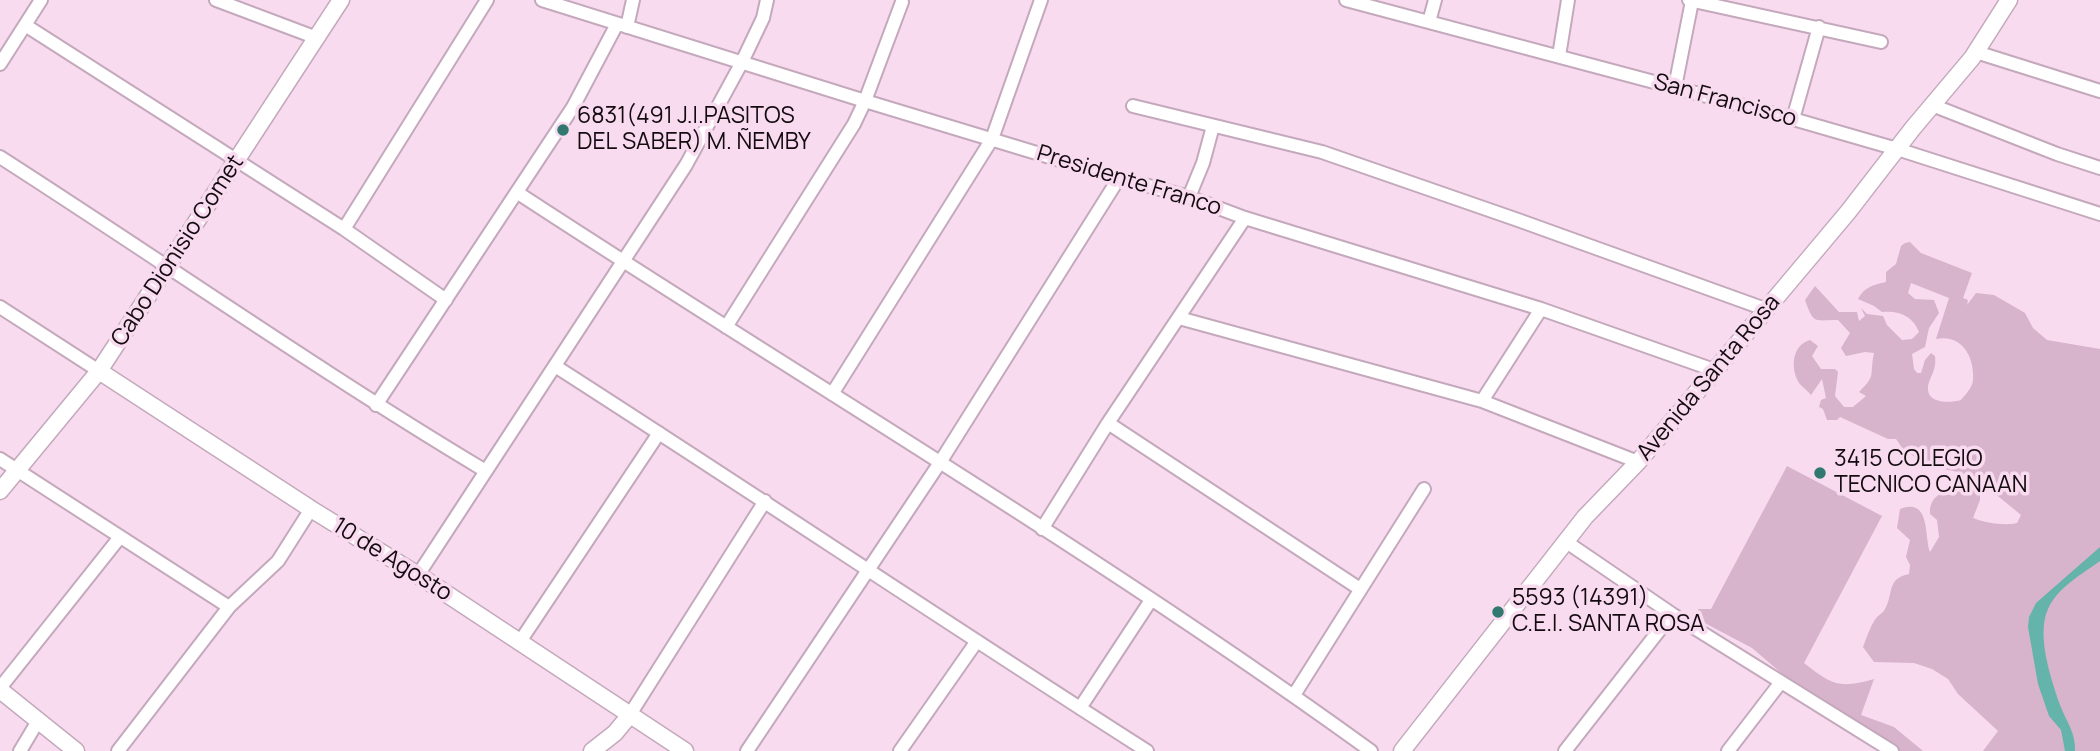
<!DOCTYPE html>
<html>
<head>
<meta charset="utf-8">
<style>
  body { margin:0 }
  canvas { display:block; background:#f8dbef }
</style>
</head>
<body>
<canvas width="2100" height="751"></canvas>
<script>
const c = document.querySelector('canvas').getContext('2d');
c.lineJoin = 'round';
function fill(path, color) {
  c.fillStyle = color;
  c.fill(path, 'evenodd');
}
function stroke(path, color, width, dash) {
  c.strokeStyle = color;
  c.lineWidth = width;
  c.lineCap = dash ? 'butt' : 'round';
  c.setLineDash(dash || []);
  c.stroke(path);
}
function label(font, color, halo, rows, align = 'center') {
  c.font = font + ' Manrope,sans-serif';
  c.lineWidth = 7;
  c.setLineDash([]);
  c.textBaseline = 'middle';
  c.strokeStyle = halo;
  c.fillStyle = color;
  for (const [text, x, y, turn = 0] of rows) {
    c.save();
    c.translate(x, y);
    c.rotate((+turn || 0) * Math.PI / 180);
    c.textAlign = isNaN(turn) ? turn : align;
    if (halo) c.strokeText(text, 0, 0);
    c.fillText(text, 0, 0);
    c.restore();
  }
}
fill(new Path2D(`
  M1910,242L1921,253L1972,273L1963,298L1968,300L1967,305L1976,293L1994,295L2025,313L2033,328L2047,340L2100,349V751H1983L1998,731L1958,694L1948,679L1932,669L1914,663L1874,662L1863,647C1867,637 1870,626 1877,617C1880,614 1884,612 1885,609C1894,593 1886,579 1909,574L1910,565L1906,557L1910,540L1897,528L1900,509C1931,497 1924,537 1930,552L1939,537L1937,520L1930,514C1929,492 1948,492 1964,483L1980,491V500L1973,518C1985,523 2005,526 2017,523L2021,515L1993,492L1976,484L1962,473L1935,467L1918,459L1903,449L1896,439H1888L1840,417L1837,420H1827L1823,409L1819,407L1821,400L1826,398L1822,379L1811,395C1808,391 1802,387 1799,383C1790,368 1792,345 1810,340L1818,346L1812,356L1821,369H1835L1838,372L1835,396L1844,407H1853L1866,396L1859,392C1877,374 1869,377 1874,353L1865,352L1846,356L1841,348L1850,333L1838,320C1814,320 1814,325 1805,300L1815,286L1839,312H1857L1859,321L1865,316L1861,308L1867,314L1883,316L1887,325L1902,340L1912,339L1919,332C1913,316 1899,310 1882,312L1874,306L1858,299C1864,287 1873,285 1886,282V272L1896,264L1901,246L1905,243ZM1911,283L1949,298L1936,339C1962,334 1975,357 1973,381C1972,388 1965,395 1961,400C1951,403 1928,404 1928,389C1928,377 1937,373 1935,356L1931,353L1925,360L1921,373H1917L1914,369L1912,354L1925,347L1929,328L1939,313L1934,300L1915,299L1908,293Z
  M1787,466L1882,516L1804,663C1832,685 1839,689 1874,679L1861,715L1894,727L1923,751H1900L1893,748L1806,694L1752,648L1701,621L1698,609H1711Z`), '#d7b3cc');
fill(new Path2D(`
  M2100,547V561C2082,574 2057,588 2048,609C2036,635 2051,679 2060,705C2066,721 2076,733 2075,751H2065L2061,730L2049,716L2038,684L2028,627L2029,617L2036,603Z`), '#64b4ab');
const street = new Path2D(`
  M216,0L317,38
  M542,0L865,101L1119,178L1189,197L1245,218L1541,309L1714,370
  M1346,0L1793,119L1897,149L2100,214
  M1689,0L1881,42
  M1429,22L1435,0
  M25,25L344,229L446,300
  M627,27L633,0
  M1976,52L2100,91
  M1559,56L1568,0
  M0,64L41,0
  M1675,87L1692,1
  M1932,105L2057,154L2100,168
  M1133,106L1322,152L1518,220L1765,309
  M1793,119L1819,27
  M0,157C162,261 319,371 484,470
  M518,193C802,379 1096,552 1371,751
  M1189,197L1203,163L1213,126
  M344,229L487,0
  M0,307L99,371
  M1179,318L1482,401L1638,462
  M726,327L854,124L865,101L902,2
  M555,366C753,493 948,624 1147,751
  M832,394L992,139L1041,0
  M1482,401L1541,309
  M376,405L573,107L617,24
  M1108,423L1360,589
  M0,459L229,607
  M1042,529L1108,423L1245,218
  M1565,541L1672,614L1892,751
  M418,575L686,165L742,62L763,18L767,0
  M519,643L659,433
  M0,688L120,537
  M1294,695L1424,489
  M1080,708L1151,600
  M629,716L765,501
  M20,751L38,721
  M118,751L229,607L278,561L311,509
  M747,751L939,464L1119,178
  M900,751L977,641
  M1565,751L1672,614
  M1728,751L1781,682`);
const secondary = new Path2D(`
  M99,371L311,509L418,575L685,751
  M0,491L99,371L341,0
  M0,690L76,751
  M592,751L615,733L629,716
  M1402,751L1585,517L1638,462L1848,212L1913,128L1972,58L2009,0`);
stroke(street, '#c4a9bc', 16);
stroke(secondary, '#c4a9bc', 19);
stroke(street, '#fff', 12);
stroke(secondary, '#fff', 16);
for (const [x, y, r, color] of [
  [563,130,7,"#307870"],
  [1820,473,7,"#307870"],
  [1498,612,7,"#307870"]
]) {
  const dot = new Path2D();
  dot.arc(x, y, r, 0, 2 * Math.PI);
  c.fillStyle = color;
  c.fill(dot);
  stroke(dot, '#f8dbef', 2.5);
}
label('23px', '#140b11', '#f8dbef', [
  ["San Francisco",1725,101,15],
  ["Presidente Franco",1129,181,17],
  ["Cabo Dionisio Comet",178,251,-57],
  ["Avenida Santa Rosa",1709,378,-50],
  ["10 de Agosto",392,560,32]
]);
label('23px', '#140b11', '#f8dbef', [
  ["6831(491 J.I.PASITOS",577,117],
  ["DEL SABER) M. ÑEMBY",577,143],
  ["3415 COLEGIO",1834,460],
  ["TECNICO CANAAN",1834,486],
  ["5593 (14391)",1512,599],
  ["C.E.I. SANTA ROSA",1512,625]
], 'left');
</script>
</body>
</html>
